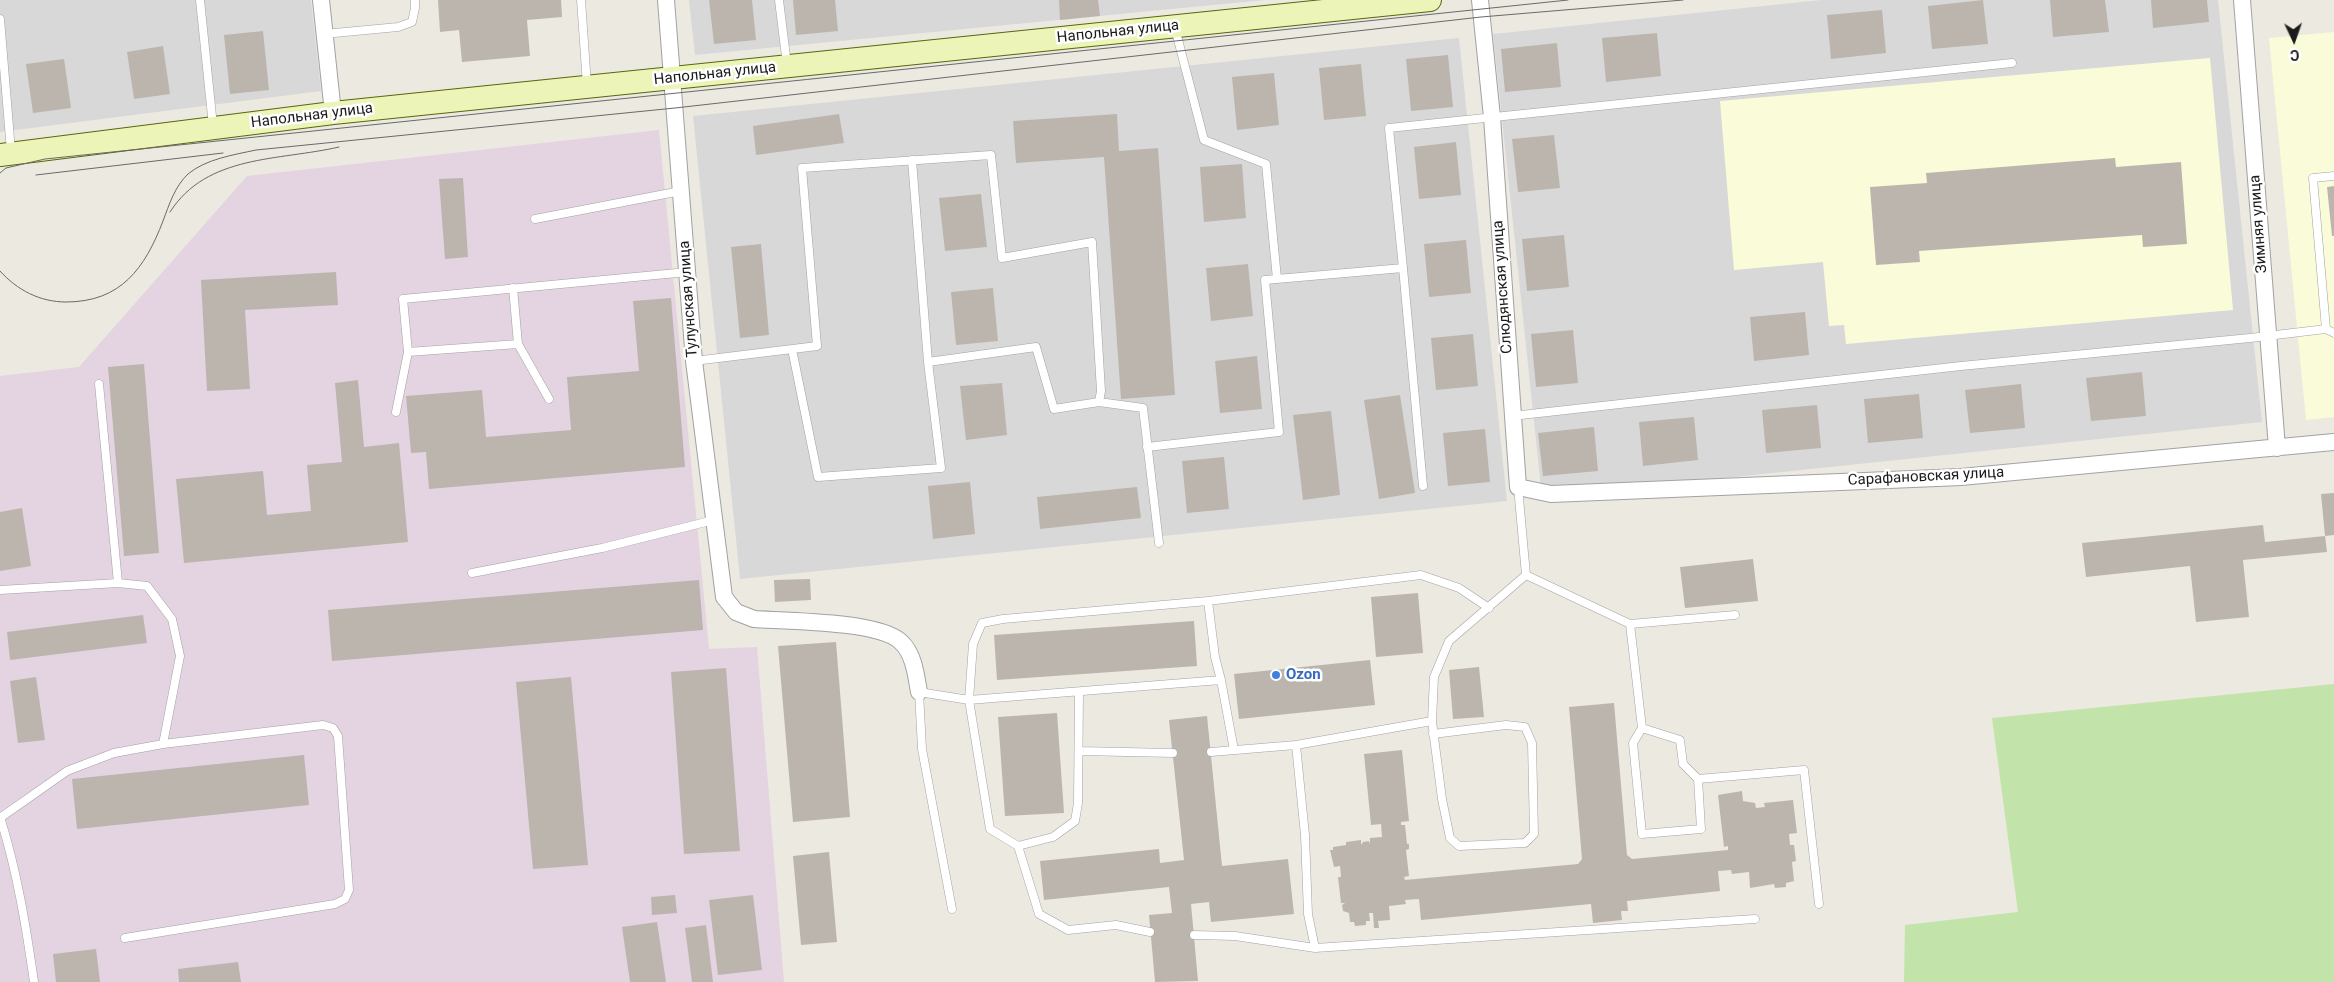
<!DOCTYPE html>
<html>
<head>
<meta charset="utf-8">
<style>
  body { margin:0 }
  #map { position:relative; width:2334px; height:982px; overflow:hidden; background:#ece9e1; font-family:Roboto,sans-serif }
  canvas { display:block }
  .north { position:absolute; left:2269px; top:15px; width:50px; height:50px; -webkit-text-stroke:4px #fff; paint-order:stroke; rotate:177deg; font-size:14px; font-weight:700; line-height:20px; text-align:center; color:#1b1b1b }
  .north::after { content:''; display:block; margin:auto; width:18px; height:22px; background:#1b1b1b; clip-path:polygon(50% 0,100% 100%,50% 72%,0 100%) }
</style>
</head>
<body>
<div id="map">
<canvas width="2334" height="982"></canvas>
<div class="north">С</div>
</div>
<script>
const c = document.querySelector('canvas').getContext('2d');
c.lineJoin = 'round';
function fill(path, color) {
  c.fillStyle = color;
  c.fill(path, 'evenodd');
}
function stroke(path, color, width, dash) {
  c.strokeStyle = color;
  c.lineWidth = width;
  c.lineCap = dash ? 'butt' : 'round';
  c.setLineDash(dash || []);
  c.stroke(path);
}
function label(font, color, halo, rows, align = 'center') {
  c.font = font + ' Roboto,sans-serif';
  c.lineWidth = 5;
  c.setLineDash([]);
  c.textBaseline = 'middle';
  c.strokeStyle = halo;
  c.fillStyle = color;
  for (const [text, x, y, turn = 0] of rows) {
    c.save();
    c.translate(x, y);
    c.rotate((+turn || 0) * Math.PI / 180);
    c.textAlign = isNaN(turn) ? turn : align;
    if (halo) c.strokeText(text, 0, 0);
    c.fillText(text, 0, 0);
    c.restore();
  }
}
fill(new Path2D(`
  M0,0H311L321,91L0,132Z
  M689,0H1265L695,55Z
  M1821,0H2218L2262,422L1542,497L1493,34Z
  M1459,38L1507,501L740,579L693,116Z`), '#d9d8d8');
fill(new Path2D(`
  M659,130L709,649L757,647L784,982H0V376L79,367L247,176Z`), '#e4d3e0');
fill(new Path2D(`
  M2334,32V417L2306,420L2269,38Z
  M2210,58L2233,310L1846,344L1844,325L1829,326L1823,262L1734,270L1720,101Z`), '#fafcd9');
fill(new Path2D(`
  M2334,684V982H1904L1905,925L2018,912L1992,718Z`), '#c2e3a9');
fill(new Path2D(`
  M438,0H561L562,17L527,20L530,56L462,62L459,30L440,32Z
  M709,0H752L756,40L714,44Z
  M793,0H835L838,31L796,35Z
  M1059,0H1098L1100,16L1060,20Z
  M1983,0L1988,44L1932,49L1928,6Z
  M2050,0H2105L2109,32L2053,37Z
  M2151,0H2207L2209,22L2153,28Z
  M1882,10L1886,53L1831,59L1827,15Z
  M263,31L269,90L230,94L224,35Z
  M1657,33L1661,76L1606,82L1602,38Z
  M1557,43L1561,87L1505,92L1501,49Z
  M163,46L170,94L134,99L127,52Z
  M1448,55L1453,107L1411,111L1406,59Z
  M64,59L71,108L33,113L26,64Z
  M1361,64L1366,116L1324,120L1319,68Z
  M1274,73L1279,125L1237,130L1232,77Z
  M839,114L844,143L756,155L753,126Z
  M1117,114L1119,151L1158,148L1175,395L1121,399L1104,157L1016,163L1013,121Z
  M1554,135L1560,188L1518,192L1512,139Z
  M1456,142L1461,195L1419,199L1414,147Z
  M2115,158L2116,167L2181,162L2187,244L2143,247L2142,235L1919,251L1920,262L1876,265L1870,187L1927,183L1926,173Z
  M1242,164L1246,218L1204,222L1200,167Z
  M463,178L468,257L445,259L439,179Z
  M2334,186V236H2332L2327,187Z
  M981,194L987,247L945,251L939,198Z
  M1564,235L1569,287L1527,291L1522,239Z
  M1466,240L1471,293L1429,297L1424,244Z
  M761,244L769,335L740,338L731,247Z
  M1248,264L1253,316L1211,321L1206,268Z
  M336,272L338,305L245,310L250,389L207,391L201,280Z
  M993,288L998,341L956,345L951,292Z
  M671,298L685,467L429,489L426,452L411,453L406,396L482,390L486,437L571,430L567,377L639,371L633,301Z
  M1805,312L1809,355L1754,361L1750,317Z
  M1573,330L1578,383L1536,387L1531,334Z
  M1473,334L1478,386L1436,390L1431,338Z
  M1257,356L1262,409L1220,413L1215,361Z
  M144,364L159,553L124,556L108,367Z
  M2142,372L2146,416L2091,421L2086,378Z
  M358,380L364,447L399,443L408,542L184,563L176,479L263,471L267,515L311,511L307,465L342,462L335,383Z
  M1002,383L1007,435L966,440L960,386Z
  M2021,384L2025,428L1970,433L1965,390Z
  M1919,394L1923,438L1868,443L1864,399Z
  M1400,395L1415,493L1379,499L1364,400Z
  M1817,405L1821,448L1766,453L1762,410Z
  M1331,411L1340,495L1303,500L1293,415Z
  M1694,417L1698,460L1643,466L1639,422Z
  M1594,427L1598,471L1543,476L1538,433Z
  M1485,429L1490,482L1448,486L1443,433Z
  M1224,457L1229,509L1187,513L1182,461Z
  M970,482L975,534L933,539L928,486Z
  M1137,487L1141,518L1040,529L1037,497Z
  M2334,493V535L2325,536L2321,494Z
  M22,508L31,566L0,571V512Z
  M2263,525L2265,542L2325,536L2327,552L2243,560L2249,617L2196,622L2190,566L2086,577L2082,543Z
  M1753,559L1758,601L1685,608L1680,567Z
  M810,579L811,600L775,602L774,580Z
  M699,580L703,630L332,661L328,610Z
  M1418,593L1423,653L1376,657L1371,597Z
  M143,615L147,643L10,660L7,632Z
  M1194,621L1197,666L997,680L994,635Z
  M836,642L850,817L793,822L778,646Z
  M1370,660L1375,705L1239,719L1234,674Z
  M1479,667L1484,717L1453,719L1449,670Z
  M726,668L740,851L684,854L671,672Z
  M36,677L45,740L18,743L10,681Z
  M571,677L588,865L533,869L516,682Z
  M1614,703L1627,855L1632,859L1728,850V846L1724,847L1718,795L1742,791L1743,801L1755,803L1756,808L1765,807L1764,803L1793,800L1797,833L1789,834L1790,845H1794L1796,861L1792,862L1794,881L1786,883V887L1775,888L1774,884L1750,888L1749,872L1732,874L1731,870L1718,871L1720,891L1627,901L1628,911H1621L1622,920L1593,923L1591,904L1421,920L1419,899L1405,900L1406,904L1389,906L1390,920L1378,921L1379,928H1374L1373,913H1369L1370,921H1366V925L1355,926L1354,922H1350L1349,913L1343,911L1342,905L1345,903H1341L1338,877H1341L1340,866L1334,867L1330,850H1333V847L1346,845V842L1361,840V845L1363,842L1369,841L1370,844V838L1382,837L1381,824L1371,825L1364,754L1402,750L1409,821L1401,822V825H1405L1407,844H1409V849L1406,850L1409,876L1404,877L1405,880L1578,864L1582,859L1569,707Z
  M1057,713L1064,813L1005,816L998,717Z
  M1207,716L1222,866L1288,859L1294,914L1211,922L1209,902L1191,904L1198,981L1155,982L1149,915L1172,913L1169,887L1044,900L1040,861L1159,849L1160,863L1184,860L1169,720Z
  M304,755L309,805L77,829L72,779Z
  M829,852L837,942L801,945L793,856Z
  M675,895L677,913L652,915L651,897Z
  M753,895L762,970L718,975L709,900Z
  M657,922L666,982H630L622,927Z
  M706,925L713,982H692L685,928Z
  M96,949L100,982H56L53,954Z
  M238,962L241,982H179L178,969Z`), '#bcb5ae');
const lane = new Path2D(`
  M200,0L213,126
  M581,0L587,85
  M779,0L787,65
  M0,19L11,151
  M1175,28L1204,140L1266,164L1277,279
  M324,34L398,27L412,22L415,8V0
  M912,160L928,362
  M535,219L681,191
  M1403,268L1389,128L2012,63
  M513,288L518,344L408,352L403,299L677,273L687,272
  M2326,329L2313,178L2334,176
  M518,344L549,399
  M792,349L818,477L941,468L928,362L1036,347L1054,409L1099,402
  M694,361L817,346L802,168L991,155L1002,258L1092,242L1101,391L1099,402L1143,408L1159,543
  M99,384L118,583
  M396,412L408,352
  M1512,416L1961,366L2250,338L2326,329L2334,333
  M1147,447L1279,432L1265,280L1403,268L1423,486
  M1518,487L1526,575
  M472,573L602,548L714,520
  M1526,575L1630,624L1735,615
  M0,590L118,583L147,586L172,619L180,656L163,744
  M1208,601L1215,657L1221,680
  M1630,624L1642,728L1633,743L1642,834L1701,829L1698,779L1683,764L1680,740L1642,728
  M1433,734L1506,725L1525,727L1532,743L1534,834L1525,843L1459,846L1450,838L1442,799L1434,737L1432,721L1434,677L1449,641L1526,575
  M1234,750L1221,680L969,700L973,644L982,623L1003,619L1208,601L1421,575L1459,588L1489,608
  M1079,751L1173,753
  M1211,752L1296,745
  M1698,779L1804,770L1819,904
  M0,817C17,871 26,926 34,982
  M0,818L67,771L114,753L163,744L323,725L333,728L338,736L349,890L345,899L335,904L125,938
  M1018,846L1053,837L1075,821L1078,803L1079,692
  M952,909L922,749L919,692L969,700L990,829L1018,846L1039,914L1068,930L1116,925L1150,932
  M1194,935L1235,936L1315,948L1308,914L1305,835L1296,745L1432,721
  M1315,948L1755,919`);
const street = new Path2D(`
  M321,0L333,113
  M666,0L694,361L724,597L736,612L754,619C786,621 880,621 901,642C914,654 916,675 919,692
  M1480,0L1492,117L1518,487L1551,494L1961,477L2334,442
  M2242,0L2277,448`);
const secondary = new Path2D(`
  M0,155L333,113L1430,0`);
stroke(lane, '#a2a2a2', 9);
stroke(street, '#a2a2a2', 18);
stroke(secondary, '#57670c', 24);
stroke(lane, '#fff', 8);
stroke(street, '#fff', 16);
stroke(secondary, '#edf4b7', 22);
stroke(new Path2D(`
  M0,173L6,168L45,159L1568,0
  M36,175L223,153
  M170,212C207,154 279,161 339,147
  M0,271C17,290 40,302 66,302C121,302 145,268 163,221C169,205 175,186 188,174C206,159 233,155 256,150L675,108L1481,17L1683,0`), '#696969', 1);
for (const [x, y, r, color] of [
  [1276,675,5,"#3f7fe0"]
]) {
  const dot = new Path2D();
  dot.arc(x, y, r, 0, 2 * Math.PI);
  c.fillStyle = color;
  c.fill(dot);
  stroke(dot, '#fff', 2);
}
label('15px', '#1b1b1b', '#fff', [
  ["Напольная улица",1118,32,-6],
  ["Напольная улица",715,74,-6],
  ["Напольная улица",312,116,-7],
  ["Зимняя улица",2259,224,-94],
  ["Слюдянская улица",1503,287,-94],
  ["Тулунская улица",689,299,-94],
  ["Сарафановская улица",1926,477,-3]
]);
label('bold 15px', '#366cbe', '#fff', [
  ["Ozon",1286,675]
], 'left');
</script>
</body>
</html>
